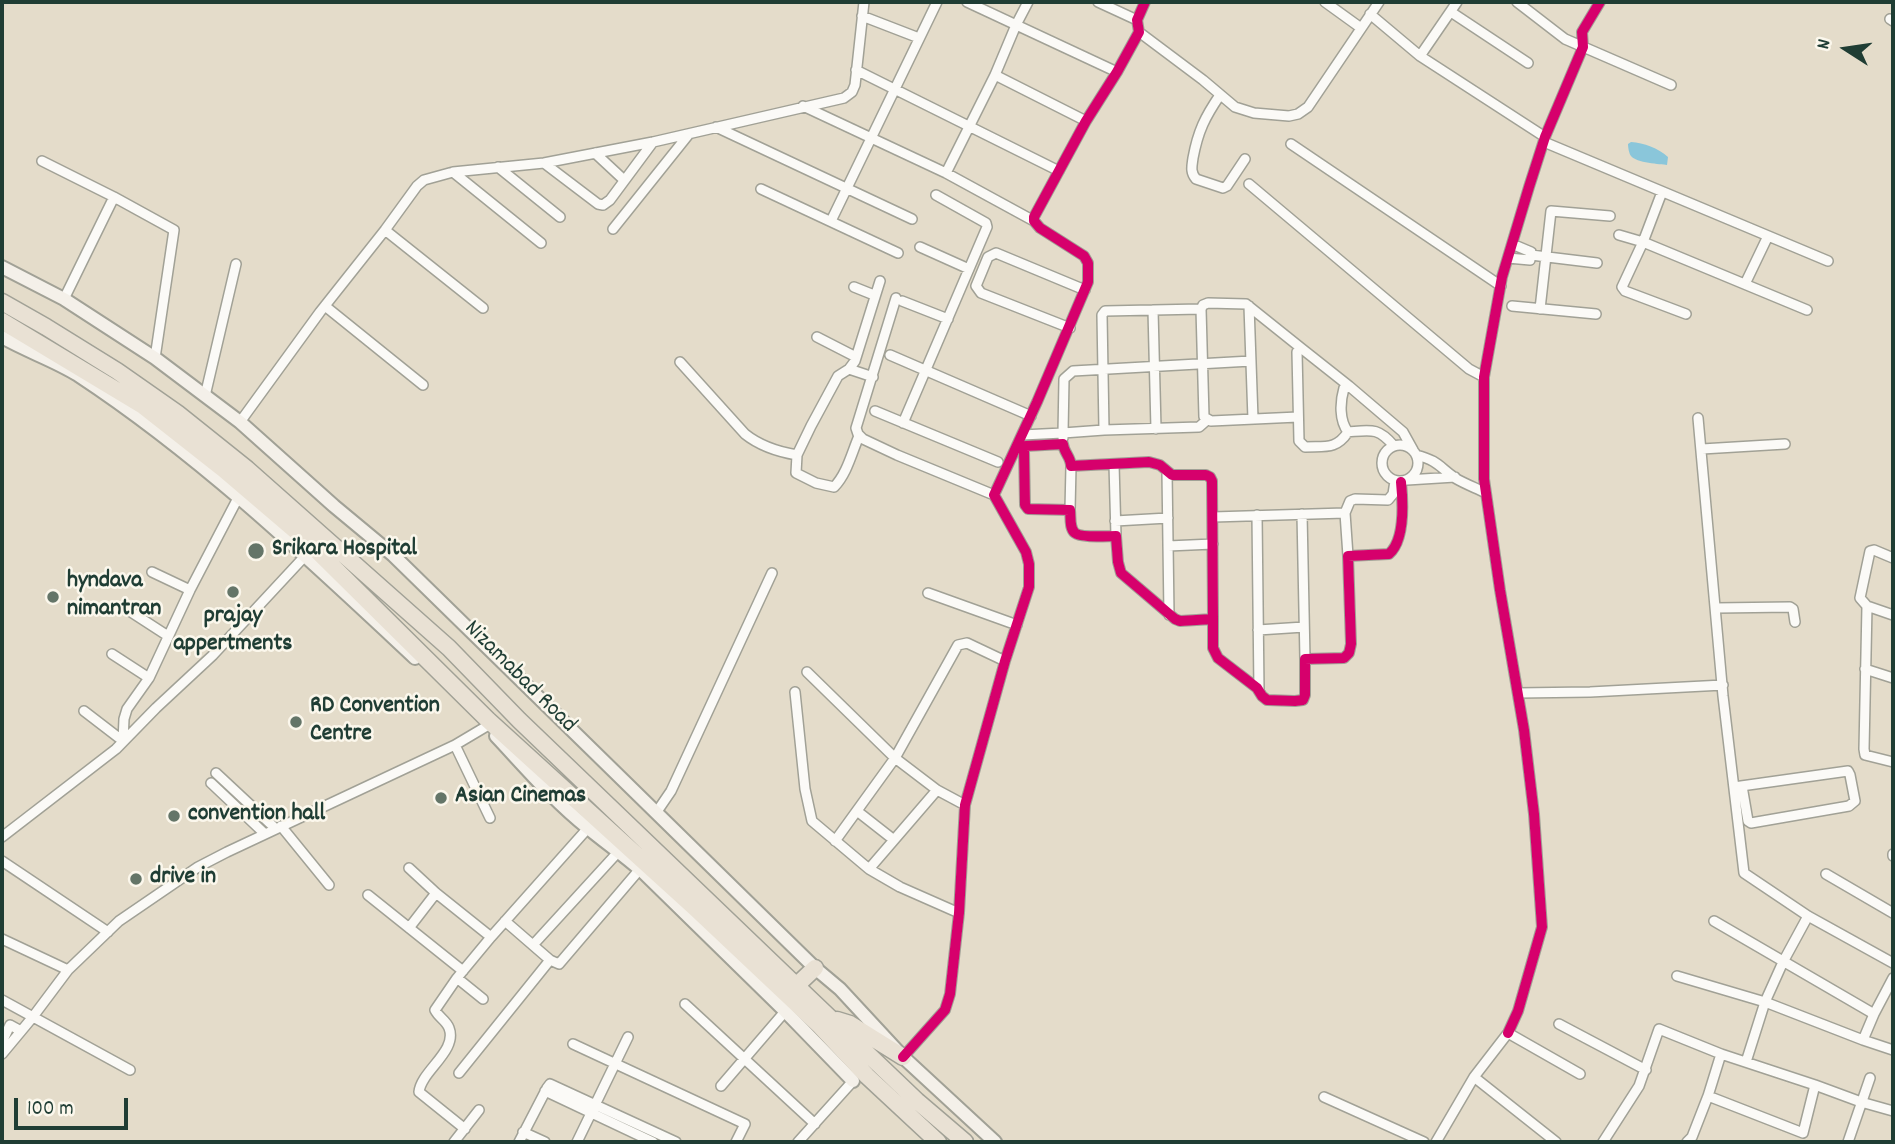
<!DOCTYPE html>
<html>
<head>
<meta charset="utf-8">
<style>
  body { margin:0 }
  #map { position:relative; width:1895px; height:1144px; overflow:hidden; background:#e4dcca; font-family:Dekko,sans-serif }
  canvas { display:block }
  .frame { position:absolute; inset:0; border:4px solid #1f3d34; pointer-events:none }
  .north { position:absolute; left:1811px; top:14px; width:70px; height:70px; -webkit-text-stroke:5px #fbf7ec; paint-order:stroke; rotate:282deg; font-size:19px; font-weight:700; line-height:28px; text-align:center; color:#1f3d34 }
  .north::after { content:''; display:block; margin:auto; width:24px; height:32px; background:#1f3d34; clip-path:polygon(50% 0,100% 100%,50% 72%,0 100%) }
  .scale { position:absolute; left:14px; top:1098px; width:114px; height:32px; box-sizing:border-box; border:4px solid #1f3d34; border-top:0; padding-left:9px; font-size:21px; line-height:24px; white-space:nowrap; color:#1f3d34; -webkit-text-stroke:5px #fbf7ec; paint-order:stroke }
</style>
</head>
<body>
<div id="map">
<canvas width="1895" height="1144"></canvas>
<div class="frame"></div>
<div class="north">N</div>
<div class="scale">100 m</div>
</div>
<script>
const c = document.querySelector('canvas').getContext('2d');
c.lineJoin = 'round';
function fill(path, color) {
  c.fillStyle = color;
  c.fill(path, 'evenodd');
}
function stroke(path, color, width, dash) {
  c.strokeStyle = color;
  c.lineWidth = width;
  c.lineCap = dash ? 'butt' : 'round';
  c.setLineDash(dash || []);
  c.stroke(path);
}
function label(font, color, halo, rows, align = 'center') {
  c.font = font + ' Dekko,sans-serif';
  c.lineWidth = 5;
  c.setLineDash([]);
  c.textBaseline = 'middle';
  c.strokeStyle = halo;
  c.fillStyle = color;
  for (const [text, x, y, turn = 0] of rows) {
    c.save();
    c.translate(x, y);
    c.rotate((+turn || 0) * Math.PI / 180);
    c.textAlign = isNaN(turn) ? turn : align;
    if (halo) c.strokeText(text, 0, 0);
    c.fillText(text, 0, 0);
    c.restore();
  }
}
fill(new Path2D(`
  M1631,142C1644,143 1658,148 1668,157L1667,165C1661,164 1636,163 1631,156C1629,154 1628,147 1628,144Z`), '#8ac6da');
const street = new Path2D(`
  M967,2L1117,72
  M1098,2L1137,20
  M1325,2L1361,28
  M1517,2L1565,39L1671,85
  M1451,12L1528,63
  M1370,14L1420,56L1545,137
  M862,16L919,38
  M1890,19L1893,21
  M1139,32L1203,80L1235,107L1254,113L1289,116L1298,114L1308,107L1379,2
  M1420,56L1457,2
  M856,70L1059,171
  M995,75L1086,121
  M1220,95C1205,117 1198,131 1193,158C1192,166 1190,172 1196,179L1223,188L1227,186L1245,159
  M803,106L946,173L1034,221
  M716,127L912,219
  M1544,142L1828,261
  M1291,144L1501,286
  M595,153L624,180
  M42,161L114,197
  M544,163L598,204L603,205L610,200L653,142
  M498,167L560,217
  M453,172L541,243
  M946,173L995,75L1016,25L1028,2
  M1249,184L1469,369L1484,377
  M761,189L898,253
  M1662,192L1643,242L1622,287L1625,291L1686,314
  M831,221L937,2
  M613,229L689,134
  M385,230L483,308
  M1619,235L1643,242L1807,310
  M920,247L969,269
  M1531,255L1597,263
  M1508,258L1530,260L1531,252L1512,244
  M1745,284L1768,236
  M854,287L874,295
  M896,298L856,428L858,434L863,439L897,455L994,495
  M64,299L114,197L174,230L155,358
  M902,301L948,319
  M325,306L423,385
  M1249,306L1253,419
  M1512,306L1596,314
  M1540,309L1551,211L1610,216
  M1153,310L1156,429
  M1070,328L981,293L976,286L988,257L996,253L1085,290
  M817,337L856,357
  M890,355L1031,416
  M680,362L745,434C760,446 779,452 797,455
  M849,369L873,377
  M205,396L236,264
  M875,411L998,462
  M1298,417L1211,421L1204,417L1201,309L1203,305L1208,303L1246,304L1301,348
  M1698,418L1723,696L1744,873L1808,916L1893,963
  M1207,420L1199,427L1104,430L1063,433L1064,379L1073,371L1251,361
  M240,422L320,312L385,230L417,186L424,180L453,172L544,163L653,142L844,98L852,92L855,85L864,2
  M903,423L987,227L986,223L936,195
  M1104,430L1102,315L1105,311L1201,309
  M1348,432C1336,450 1325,446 1305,447L1299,441L1297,352L1301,348L1349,386
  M1022,435L1063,433V438
  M859,436C852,452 847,474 834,487L816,483L796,473L797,455L811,426L838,376L849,369L855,361L880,281
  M1382 463a18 18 0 1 1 36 0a18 18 0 1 1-36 0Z
  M1394,446C1378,427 1371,430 1348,432C1339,420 1340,402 1344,388L1349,386L1403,432L1413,450
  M1702,449L1785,444
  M1416,455C1439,461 1438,466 1455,478C1465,484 1476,488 1486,493
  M1114,464L1116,536
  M1167,472L1169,615
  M1407,480L1455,477
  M1070,510L1071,466
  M1345,513L1348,556
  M1302,514L1305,659
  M1257,515L1259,691
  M1213,517L1345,513L1350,501L1355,499L1388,500L1393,494L1395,481
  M1115,521L1168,518
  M1168,546L1213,544
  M1893,558L1874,550L1870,551L1860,598L1867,606L1893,615
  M152,572L190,590
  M928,593L1017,625
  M1867,606L1864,749L1865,755L1893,762
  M1717,608L1790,607L1793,609L1795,622
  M131,612L168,636
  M1213,619L1212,481L1210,477L1206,475H1172L1160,465L1149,462L1071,466C1071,457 1064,453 1063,444L1026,446L1024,451L1025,505L1028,509L1070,510C1071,517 1069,528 1075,533C1081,538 1107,536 1116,536L1118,562L1121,573L1175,619L1180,621L1213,619V648L1218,658L1257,688L1262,696L1267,700L1295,701L1303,700L1305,695V659L1344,658L1349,653L1351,644L1348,556L1389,554C1405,540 1403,502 1401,482
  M1258,630L1304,627
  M112,654L149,678
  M1865,669L1893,678
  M807,672L895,758L937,790L965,805
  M795,692L805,789L812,821L869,869L900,887L959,913
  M1518,693L1590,692L1723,685
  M84,711L123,741
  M123,741L124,719L127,709L149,678L190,590L239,496
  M455,745L490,818
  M216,773L276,829
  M211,783L265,834
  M1734,787L1848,771L1850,775L1855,801L1849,806L1751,823L1748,821L1742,786
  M857,811L894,840
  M656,813L671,791L772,573
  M281,826L329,885
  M2,837L116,749L156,708L213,655L305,556
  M835,841L895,758L958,645L967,643L1005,661
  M1893,854V856
  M2,861L108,932
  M409,868L436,893L491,937
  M869,869L937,790
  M1826,874L1893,913
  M368,895L463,971
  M505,921L550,960L559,964L640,869
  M1714,921L1874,1014
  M409,928L436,893
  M2,939L68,970
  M533,945L619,851
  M1677,976L1765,1002L1863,1040L1874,1014L1893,978
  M457,978L483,999
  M2,1000L130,1070
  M685,1004L815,1124
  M1559,1024L1646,1070
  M1508,1033L1518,1011L1542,927L1534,814L1524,730L1500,590L1484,479V377L1502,277L1529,187L1545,137L1583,47L1582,32L1600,2
  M1863,1040L1893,1050
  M2,1042L10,1025L21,1031
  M573,1044L745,1124L736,1142
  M2,1054L32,1018L68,970L119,921L198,867L227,852L455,745L492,723
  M903,1057L945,1010L950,994L959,913L965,805L1005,661L1029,587V564L1026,552L994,495L1037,402L1088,282V263L1084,256L1040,228L1034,221V217L1086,121L1117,72L1139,32L1137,20L1145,2
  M1746,1062L1765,1002L1783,962L1808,916
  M459,1073L550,960
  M1474,1077L1556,1142
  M1815,1085L1861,1102L1893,1111
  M721,1086L788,1008
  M545,1091L653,1142
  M1708,1096L1803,1133L1815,1085L1721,1054
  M1324,1097L1424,1142
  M465,1129L419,1092C421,1071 458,1051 449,1028C446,1020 439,1018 435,1010L457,978L491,937L588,828
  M523,1132L545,1142
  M454,1142L479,1110
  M519,1142L547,1088L550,1084L676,1142
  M577,1142L628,1037
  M798,1142L853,1081
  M1436,1142L1474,1077L1508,1033L1580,1074
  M1603,1142L1639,1086L1659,1029L1721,1054L1708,1096L1692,1137L1687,1142
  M1848,1142L1870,1078`);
const secondary = new Path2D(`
  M2,267L64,299L155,358L240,422L334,506L393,555L815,968L840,989L903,1057L995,1142
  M2,337C26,351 54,360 78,375C201,456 308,558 415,658
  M496,736C526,768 554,801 588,828C606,843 625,856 643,872L785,1011L853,1081`);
const highway = new Path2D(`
  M2,302L46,327L117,371L177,413L247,469L449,648L519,720L808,997L917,1101L965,1142
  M2,321L143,406L223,469L305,539L488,720L695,908L820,1026L867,1076L938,1142
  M797,985L815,968
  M837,1020L850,1024L903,1057`);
stroke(street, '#a1a196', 12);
stroke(secondary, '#a1a196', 16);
stroke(highway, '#a1a196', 19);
stroke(street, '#fbfaf7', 9);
stroke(secondary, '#f4f0e9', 12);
stroke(highway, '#e9e1d4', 16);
stroke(new Path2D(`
  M1213,619L1212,481L1210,477L1206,475H1172L1160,465L1149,462L1071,466C1071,457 1064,453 1063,444L1026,446L1024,451L1025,505L1028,509L1070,510C1071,517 1069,528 1075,533C1081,538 1107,536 1116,536L1118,562L1121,573L1175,619L1180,621L1213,619V648L1218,658L1257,688L1262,696L1267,700L1295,701L1303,700L1305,695V659L1344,658L1349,653L1351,644L1348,556L1389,554C1405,540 1403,502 1401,482
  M1508,1033L1518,1011L1542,927L1534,814L1524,730L1500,590L1484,479V377L1502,277L1529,187L1545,137L1583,47L1582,32L1600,2
  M903,1057L945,1010L950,994L959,913L965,805L1005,661L1029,587V564L1026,552L994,495L1037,402L1088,282V263L1084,256L1040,228L1034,221V217L1086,121L1117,72L1139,32L1137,20L1145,2`), '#d6006c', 10);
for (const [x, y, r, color] of [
  [256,551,9,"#647568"],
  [233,592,7,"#647568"],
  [53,597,7,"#647568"],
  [296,722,7,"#647568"],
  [441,798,7,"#647568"],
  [174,816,7,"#647568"],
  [136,879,7,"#647568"]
]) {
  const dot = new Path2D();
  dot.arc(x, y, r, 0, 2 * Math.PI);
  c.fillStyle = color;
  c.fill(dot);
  stroke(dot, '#fbf7ec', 2.5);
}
label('bold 24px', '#1f3d34', '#fbf7ec', [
  ["Srikara Hospital",272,551],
  ["hyndava",67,583],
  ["nimantran",67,611],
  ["prajay",233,618,"center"],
  ["appertments",233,646,"center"],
  ["RD Convention",310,708],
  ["Centre",310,736],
  ["Asian Cinemas",455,798],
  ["convention hall",188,816],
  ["drive in",150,879]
], 'left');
label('24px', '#1f3d34', '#fbf7ec', [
  ["Nizamabad Road",519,678,45]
]);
</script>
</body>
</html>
